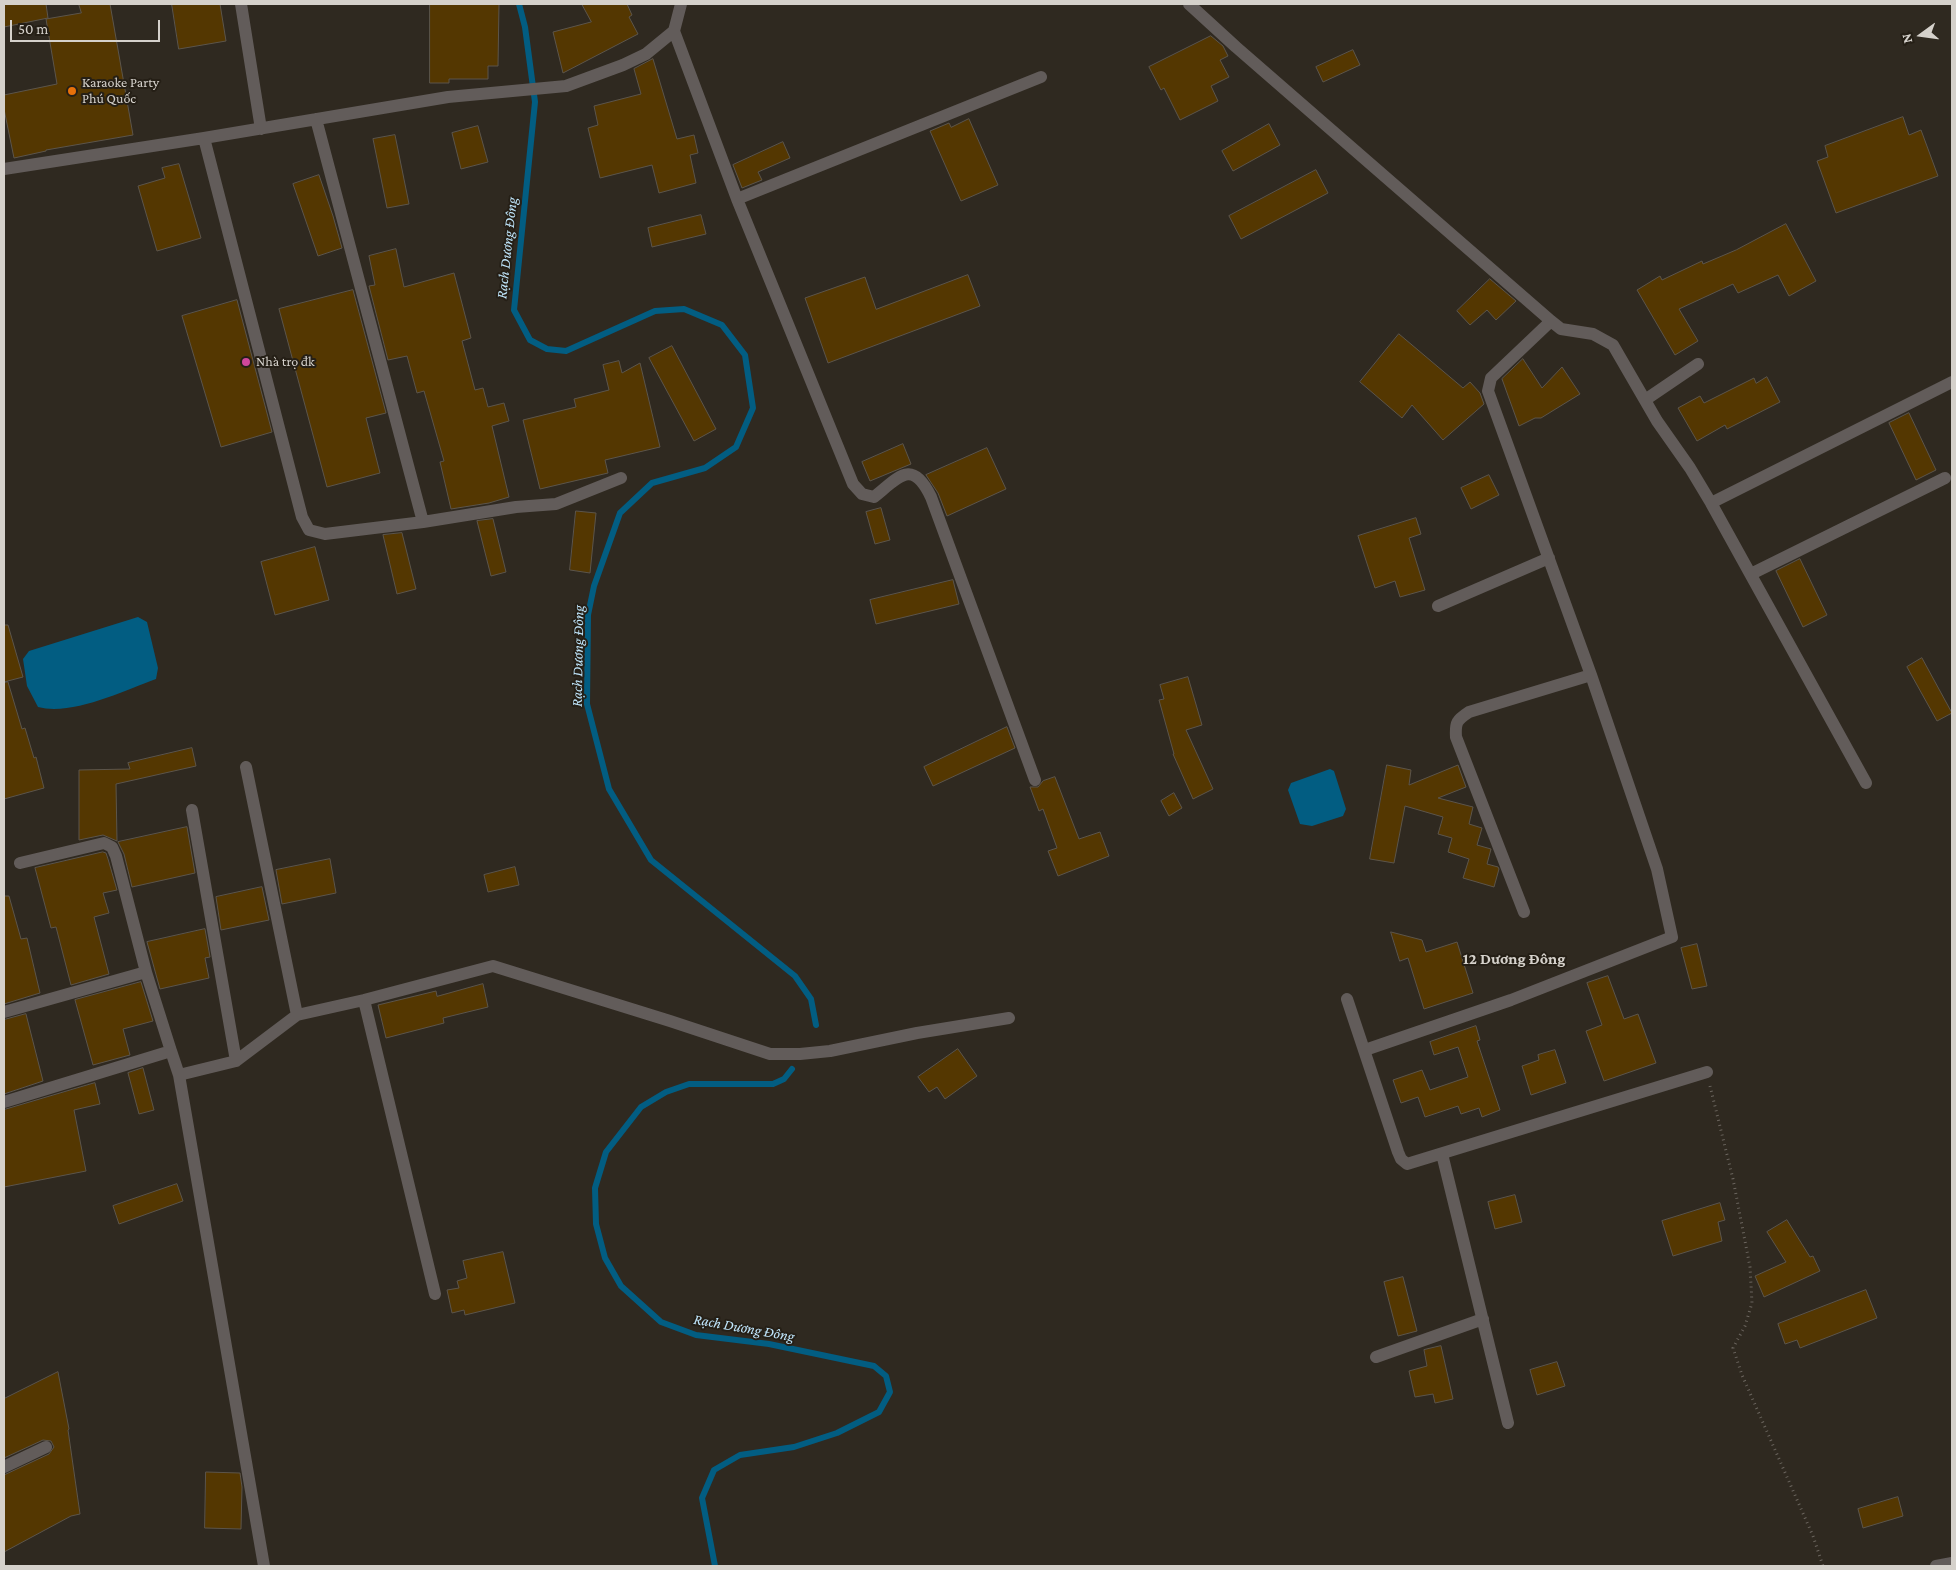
<!DOCTYPE html>
<html>
<head>
<meta charset="utf-8">
<style>
  body { margin:0 }
  #map { position:relative; width:1956px; height:1570px; overflow:hidden; background:#2f2920; font-family:"Crimson Pro",serif }
  canvas { display:block }
  .frame { position:absolute; inset:0; border:5px solid #d5d1cb; pointer-events:none }
  .north { position:absolute; left:1896px; top:10px; width:50px; height:50px; -webkit-text-stroke:4px #251f16; paint-order:stroke; rotate:256deg; font-size:14px; font-weight:700; line-height:20px; text-align:center; color:#d5d1cb }
  .north::after { content:''; display:block; margin:auto; width:18px; height:22px; background:#d5d1cb; clip-path:polygon(50% 0,100% 100%,50% 72%,0 100%) }
  .scale { position:absolute; left:10px; top:20px; width:150px; height:22px; box-sizing:border-box; border:2px solid #d5d1cb; border-top:0; padding-left:6px; font-size:15px; line-height:18px; white-space:nowrap; color:#d5d1cb; -webkit-text-stroke:4px #251f16; paint-order:stroke }
</style>
</head>
<body>
<div id="map">
<canvas width="1956" height="1570"></canvas>
<div class="frame"></div>
<div class="north">N</div>
<div class="scale">50 m</div>
</div>
<script>
const c = document.querySelector('canvas').getContext('2d');
c.lineJoin = 'round';
function fill(path, color) {
  c.fillStyle = color;
  c.fill(path, 'evenodd');
}
function stroke(path, color, width, dash) {
  c.strokeStyle = color;
  c.lineWidth = width;
  c.lineCap = dash ? 'butt' : 'round';
  c.setLineDash(dash || []);
  c.stroke(path);
}
function label(font, color, halo, rows, align = 'center') {
  c.font = font + ' "Crimson Pro",serif';
  c.lineWidth = 4;
  c.setLineDash([]);
  c.textBaseline = 'middle';
  c.strokeStyle = halo;
  c.fillStyle = color;
  for (const [text, x, y, turn = 0] of rows) {
    c.save();
    c.translate(x, y);
    c.rotate((+turn || 0) * Math.PI / 180);
    c.textAlign = isNaN(turn) ? turn : align;
    if (halo) c.strokeText(text, 0, 0);
    c.fillText(text, 0, 0);
    c.restore();
  }
}
fill(new Path2D(`
  M138,617L147,622L158,668L156,679C123,691 72,716 38,707L27,686L23,659L29,651Z
  M1330,769L1334,771L1346,809L1343,816L1312,826L1300,824L1288,790L1291,783Z`), '#025d82');
stroke(new Path2D(`
  M519,4L525,27L535,102L514,310L530,340L547,349L566,351L655,311L684,309L722,325L745,355L753,408L736,447L705,468L652,483L620,513L594,586L588,615L587,704L609,789L651,860L795,976L811,999L816,1025
  M715,1566L702,1498L714,1470L740,1455L794,1447L837,1433L879,1412L890,1392L886,1376L874,1366L769,1344L696,1335L661,1322L621,1286L605,1258L596,1224L595,1188L606,1152L641,1107L666,1092L689,1084H773L784,1079L792,1069`), '#025d82', 6);
const building = new Path2D(`
  M4,4H46L48,18L4,27Z
  M79,4H110L133,135L46,150V151L14,158L4,109V95L57,84L46,19L81,13Z
  M172,4H220L226,41L179,49Z
  M430,4H499L498,66H488V79H449V83H430Z
  M582,4H627L632,15L629,17L638,34L563,73L553,32L591,22Z
  M1211,36L1223,46L1228,56L1220,60L1229,77L1211,86L1218,101L1180,120L1164,88L1161,90L1149,67Z
  M1353,50L1360,65L1323,82L1316,67Z
  M653,59L677,139L694,135L698,153L690,155L696,183L659,193L652,165L600,178L588,128L598,125L594,106L641,94L634,69Z
  M1903,117L1909,135L1921,130L1938,176L1836,213L1817,161L1828,157L1825,146Z
  M969,119L998,185L961,201L930,131L949,123L951,127Z
  M1269,124L1280,145L1233,171L1222,151Z
  M478,126L488,162L461,169L452,133Z
  M395,135L409,204L387,208L373,139Z
  M783,142L790,158L758,172L762,180L742,188L733,165Z
  M179,164L201,238L157,251L138,186L165,178L162,168Z
  M1316,170L1328,193L1241,239L1229,216Z
  M319,175L333,216L342,248L318,256L293,184Z
  M701,215L706,234L652,247L648,228Z
  M1786,224L1816,281L1789,296L1778,275L1738,293L1733,284L1679,309L1698,341L1675,355L1637,290L1660,276L1662,280L1702,261L1703,264L1736,250Z
  M396,249L404,287L454,273L471,338L462,341L475,390L483,388L488,407L504,403L509,421L492,426L509,497L489,503L451,509L440,462L444,461L424,391L417,393L407,356L388,360L369,286L375,285L369,256Z
  M968,275L980,306L828,363L805,298L865,277L876,309Z
  M1490,279L1516,301L1496,320L1487,310L1470,325L1457,311Z
  M353,290L386,413L366,418L380,473L327,487L279,309Z
  M237,300L272,432L221,447L182,316Z
  M1399,334L1463,388L1470,382L1480,393L1484,404L1443,440L1412,405L1402,418L1360,382Z
  M672,346L716,429L694,441L649,358Z
  M1523,359L1542,388L1562,367L1580,394L1541,418H1535L1519,426L1502,379Z
  M619,361L622,373L640,363L660,447L605,460L608,473L540,489L523,420L576,407L574,399L609,390L603,365Z
  M1767,377L1780,402L1727,429L1725,425L1697,441L1678,408L1700,396L1704,403L1754,378L1756,383Z
  M1909,413L1936,470L1916,480L1889,423Z
  M903,444L911,464L870,481L862,462Z
  M987,448L1006,489L947,516L938,493L926,475Z
  M1489,475L1499,495L1471,509L1461,488Z
  M881,508L890,540L875,544L866,512Z
  M576,511L596,513L590,573L570,570Z
  M1416,518L1421,534L1409,538L1425,590L1400,597L1395,581L1375,588L1358,536Z
  M493,519L506,572L491,576L477,521Z
  M402,533L416,589L397,594L383,535Z
  M315,547L329,600L275,615L261,562Z
  M1800,559L1827,615L1803,627L1776,571Z
  M953,580L959,604L876,624L870,600Z
  M4,625H8L23,677L4,682Z
  M1922,658L1952,713L1937,721L1907,667Z
  M1188,677L1202,725L1186,730L1213,789L1193,799L1173,754H1174L1159,700L1164,699L1160,685Z
  M8,682L22,729L25,728L34,758L36,757L44,788L4,799V683Z
  M1007,727L1015,748L933,786L924,767Z
  M192,748L196,766L116,784L117,841L103,835L79,840V770L130,769L128,763Z
  M1387,765L1411,770L1409,785L1458,765L1466,787L1438,798L1473,807L1469,824L1482,828L1477,845L1491,849L1487,864L1498,867L1499,869L1494,887L1463,878L1469,859L1448,852L1452,838L1438,834L1443,817L1405,806L1394,863L1370,859Z
  M1055,777L1079,839L1100,832L1109,856L1058,876L1048,851L1057,848L1043,809L1039,811L1030,787H1038L1043,781Z
  M1174,793L1182,808L1169,816L1161,801Z
  M187,827L195,873L132,887L124,854L118,842Z
  M103,852L106,853L108,859L117,890L103,893L109,913L94,917L109,974L71,985L56,927L51,928L35,868Z
  M330,859L336,893L282,904L276,870Z
  M515,867L519,885L488,892L484,875Z
  M262,887L269,920L221,930L216,897Z
  M4,896H9L21,939L27,938L40,993L4,1004Z
  M205,929L210,957L205,958L209,978L160,989L147,942Z
  M1391,932L1422,940L1426,952L1457,942L1473,993L1424,1009L1408,958L1400,961Z
  M1697,944L1707,986L1692,989L1681,948Z
  M1608,976L1624,1019L1638,1014L1656,1063L1604,1081L1586,1031L1602,1025L1587,983Z
  M141,982L153,1021L123,1029L130,1055L93,1065L75,1000Z
  M483,984L488,1007L443,1018L444,1023L386,1038L378,1005L436,991L437,996Z
  M26,1014L43,1081L4,1094V1020Z
  M1476,1026L1480,1040L1477,1041L1500,1110L1482,1117L1479,1108L1461,1114L1458,1106L1425,1117L1418,1097L1401,1103L1393,1080L1422,1070L1430,1090L1468,1077L1458,1047L1434,1055L1430,1042Z
  M958,1049L977,1076L945,1099L937,1087L929,1092L918,1077Z
  M1555,1050L1566,1083L1531,1095L1522,1066L1539,1060L1538,1055Z
  M143,1068L154,1110L139,1114L128,1073Z
  M95,1083L100,1104L74,1110L86,1171L4,1187V1110Z
  M177,1184L183,1201L119,1224L113,1206Z
  M1515,1195L1522,1222L1495,1229L1488,1202Z
  M1720,1203L1725,1220L1718,1222L1722,1241L1673,1256L1662,1221Z
  M1787,1220L1810,1257L1813,1256L1820,1271L1764,1297L1755,1276L1786,1262L1767,1232Z
  M503,1252L515,1303L465,1315L464,1310L452,1313L447,1290L459,1288L457,1281L467,1278L463,1261Z
  M1403,1277L1417,1331L1398,1336L1384,1282Z
  M1866,1290L1877,1318L1800,1348L1797,1340L1785,1344L1778,1324Z
  M1441,1346L1453,1399L1435,1403L1433,1394L1415,1397L1409,1371L1427,1366L1424,1350Z
  M1557,1362L1565,1386L1537,1395L1530,1370Z
  M58,1372L69,1429L68,1430L80,1514L71,1516L4,1552V1475L49,1454L54,1447L51,1441L43,1440L4,1458V1399Z
  M206,1472L240,1473L242,1487L241,1529L205,1528Z
  M1898,1497L1903,1516L1863,1528L1858,1509Z`);
fill(building, '#543701');
stroke(building, '#5c554b', 1);
stroke(new Path2D(`
  M1710,1086L1733,1179L1750,1267L1752,1303L1745,1326L1733,1348L1742,1375L1813,1536L1823,1566`), '#6b655e', 3, [1, 4]);
stroke(new Path2D(`
  M241,4L261,129
  M1189,4L1236,47L1551,321L1561,329L1593,334L1613,345L1657,421L1690,468L1711,503L1866,783
  M674,31L737,199L853,484L862,494L874,497C899,477 912,458 931,497L1035,780
  M316,119L423,522
  M204,138L302,517L309,530L325,534L423,522L516,507L556,504L621,478
  M4,169L204,138L448,97L566,86L623,65L646,54L674,31L681,4
  M737,199L1041,77
  M1645,400L1698,364
  M1711,503L1952,382
  M1751,574L1945,478
  M1438,606L1549,558
  M246,767L297,1015
  M192,810L236,1061
  M20,863L104,843L112,847L116,856L146,972L171,1051
  M1524,912L1456,737C1455,722 1457,720 1469,712L1591,675
  M1347,999L1398,1152L1401,1159L1407,1164L1707,1072
  M364,1000L435,1294
  M4,1012L146,972
  M1365,1050L1511,1000L1672,937L1657,869L1591,675L1488,391L1491,378L1551,321
  M179,1075L264,1566
  M4,1102L171,1051L179,1075L236,1061L297,1015L364,1000L493,966L670,1021L770,1054H800L830,1051L917,1033L1009,1018
  M1442,1154L1508,1423
  M1376,1357L1483,1319
  M4,1467L46,1447
  M1936,1566L1952,1563`), '#625c5a', 12);
for (const [x, y, r, color] of [
  [72,91,5,"#e8710a"],
  [246,362,5,"#d1479c"]
]) {
  const dot = new Path2D();
  dot.arc(x, y, r, 0, 2 * Math.PI);
  c.fillStyle = color;
  c.fill(dot);
  stroke(dot, '#251f16', 2);
}
label('14px', '#d5d1cb', '#251f16', [
  ["Karaoke Party",82,83],
  ["Phú Quốc",82,99],
  ["Nhà trọ đk",256,362]
], 'left');
label('italic 15px', '#c0e6fc', '#251f16', [
  ["Rạch Dương Đông",507,248,-84],
  ["Rạch Dương Đông",578,656,-89],
  ["Rạch Dương Đông",744,1328,10]
]);
label('bold 16px', '#d5d1cb', '#251f16', [
  ["12 Dương Đông",1514,959]
]);
</script>
</body>
</html>
